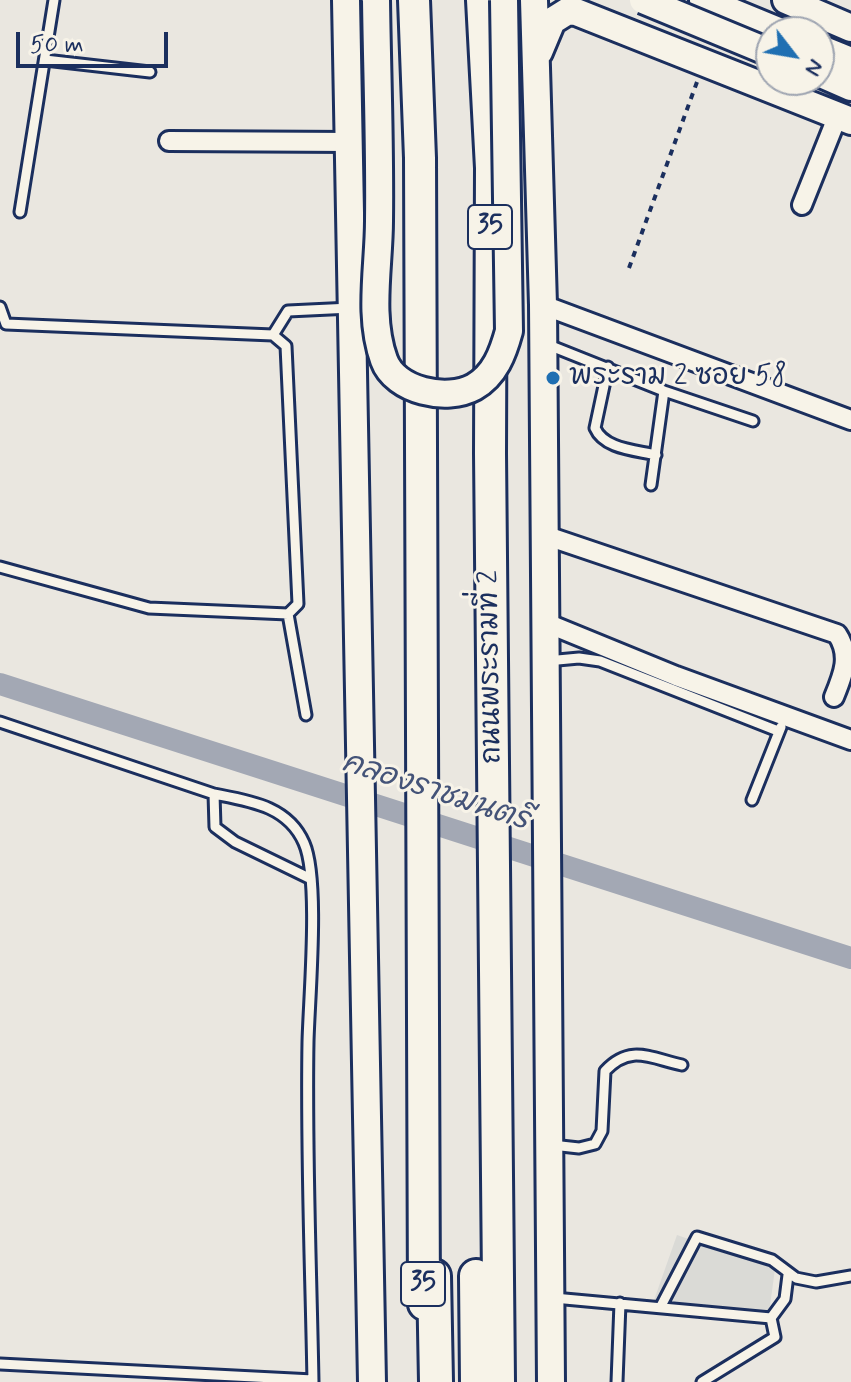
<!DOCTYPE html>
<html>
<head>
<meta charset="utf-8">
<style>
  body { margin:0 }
  #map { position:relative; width:851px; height:1382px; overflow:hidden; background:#eae7e0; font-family:Mynerve,sans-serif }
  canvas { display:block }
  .north { position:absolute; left:755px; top:16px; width:80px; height:80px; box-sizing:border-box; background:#f7f3e8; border:2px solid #9fa5b1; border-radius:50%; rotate:121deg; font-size:22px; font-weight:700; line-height:32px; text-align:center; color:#1b2f5e }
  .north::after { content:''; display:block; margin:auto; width:28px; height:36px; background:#1f6fb2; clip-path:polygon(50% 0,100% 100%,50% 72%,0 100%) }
  .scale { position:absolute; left:16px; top:32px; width:152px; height:36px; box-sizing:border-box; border:4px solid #1b2f5e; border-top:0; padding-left:10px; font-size:24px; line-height:28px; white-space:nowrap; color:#1b2f5e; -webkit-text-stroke:6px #f7f3e8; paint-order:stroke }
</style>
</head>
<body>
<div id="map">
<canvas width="851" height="1382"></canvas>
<div class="north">N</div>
<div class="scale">50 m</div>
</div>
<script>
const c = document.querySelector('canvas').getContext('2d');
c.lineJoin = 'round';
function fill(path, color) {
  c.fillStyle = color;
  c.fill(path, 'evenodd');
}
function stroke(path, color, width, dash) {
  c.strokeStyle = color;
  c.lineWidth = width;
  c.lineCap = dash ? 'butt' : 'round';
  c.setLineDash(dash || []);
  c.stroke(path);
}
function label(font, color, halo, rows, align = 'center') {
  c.font = font + ' Mynerve,"Playpen Sans Thai",sans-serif';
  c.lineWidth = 6;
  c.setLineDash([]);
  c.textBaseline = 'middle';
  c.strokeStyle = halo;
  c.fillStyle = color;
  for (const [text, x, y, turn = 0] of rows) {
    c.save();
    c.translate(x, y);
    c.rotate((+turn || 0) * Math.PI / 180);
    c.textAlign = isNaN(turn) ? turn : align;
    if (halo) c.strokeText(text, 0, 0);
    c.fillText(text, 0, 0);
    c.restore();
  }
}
fill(new Path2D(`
  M677,1235L775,1269L769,1313L654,1300Z`), '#dadad6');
stroke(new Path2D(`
  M0,684L851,958`), '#a3a8b4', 22);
const service = new Path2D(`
  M45,60L150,72
  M20,212L54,0
  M0,307L6,324
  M273,335L288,311L351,308
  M546,344L664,391L753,421
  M608,367L595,428C604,449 635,450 656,455
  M651,485L664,391
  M0,567L149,608L288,614L298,604L286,346L273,335L6,324
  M288,614L306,715
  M547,661L579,658L600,661L778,731
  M0,722L214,794L215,827L235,842L311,879
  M214,794C250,801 288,806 304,843C320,879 309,998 308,1042C306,1155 311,1269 313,1382
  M752,800L781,727
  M552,1145L579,1148L595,1144L602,1131L605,1071C630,1044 650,1058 682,1065
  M554,1298L771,1318L775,1337L702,1382
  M661,1306L697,1237L772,1260L796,1278L816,1282L851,1276
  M771,1318L785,1299L788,1275
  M0,1364L313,1380
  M617,1382L620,1303`);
const minor = new Path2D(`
  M169,141L350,142
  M802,205L838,115
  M543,305L851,420
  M544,535L837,634C851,655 844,673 834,697
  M544,622L676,676L851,740`);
const secondary = new Path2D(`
  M346,0L372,1382
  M534,0L543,305L551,1382
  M703,0L781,32
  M786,0L851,28
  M819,48L851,61
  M539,52L552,21L568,11L576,12L851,121
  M819,73L851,87`);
const trunk = new Path2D(`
  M414,0L420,158L424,1304
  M482,0L491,168L490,453L499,1382`);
const motorway = new Path2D(`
  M434,1276L436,1382
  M476,1276L477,1382`);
stroke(service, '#1b2f5e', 15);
stroke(minor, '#1b2f5e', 24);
stroke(secondary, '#1b2f5e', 32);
stroke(trunk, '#1b2f5e', 36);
stroke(motorway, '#1b2f5e', 38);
stroke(new Path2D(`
  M629,268L697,82`), '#1b2f5e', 4, [6, 6]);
stroke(service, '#f7f3e8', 9);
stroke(minor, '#f7f3e8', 18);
stroke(secondary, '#f7f3e8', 26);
stroke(trunk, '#f7f3e8', 30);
stroke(motorway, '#f7f3e8', 32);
const secondaryBridge = new Path2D(`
  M376,0C377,73 380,147 379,221C379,266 368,316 384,360C395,391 447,402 474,387C495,375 503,353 509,331L504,0
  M643,0L771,53`);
stroke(secondaryBridge, '#1b2f5e', 32, []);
stroke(secondaryBridge, '#f7f3e8', 26);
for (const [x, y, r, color] of [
  [553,378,8,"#1f6fb2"]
]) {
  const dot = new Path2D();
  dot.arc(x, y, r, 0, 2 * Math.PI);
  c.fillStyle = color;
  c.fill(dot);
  stroke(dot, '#f7f3e8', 3);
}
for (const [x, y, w] of [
  [490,227,44],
  [423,1284,44]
]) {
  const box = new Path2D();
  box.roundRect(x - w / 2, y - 22, w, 44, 6);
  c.fillStyle = '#f7f3e8';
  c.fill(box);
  stroke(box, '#1b2f5e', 2);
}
label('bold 26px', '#1b2f5e', null, [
  ["35",490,227],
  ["35",423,1284]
]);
label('28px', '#1b2f5e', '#f7f3e8', [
  ["พระราม 2 ซอย 58",569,378]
], 'left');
label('28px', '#1b2f5e', '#f7f3e8', [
  ["ถนนพระรามที่ 2",492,667,-91]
]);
label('italic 30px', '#445378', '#f7f3e8', [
  ["คลองราชมนตรี",435,793,18]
]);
</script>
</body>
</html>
